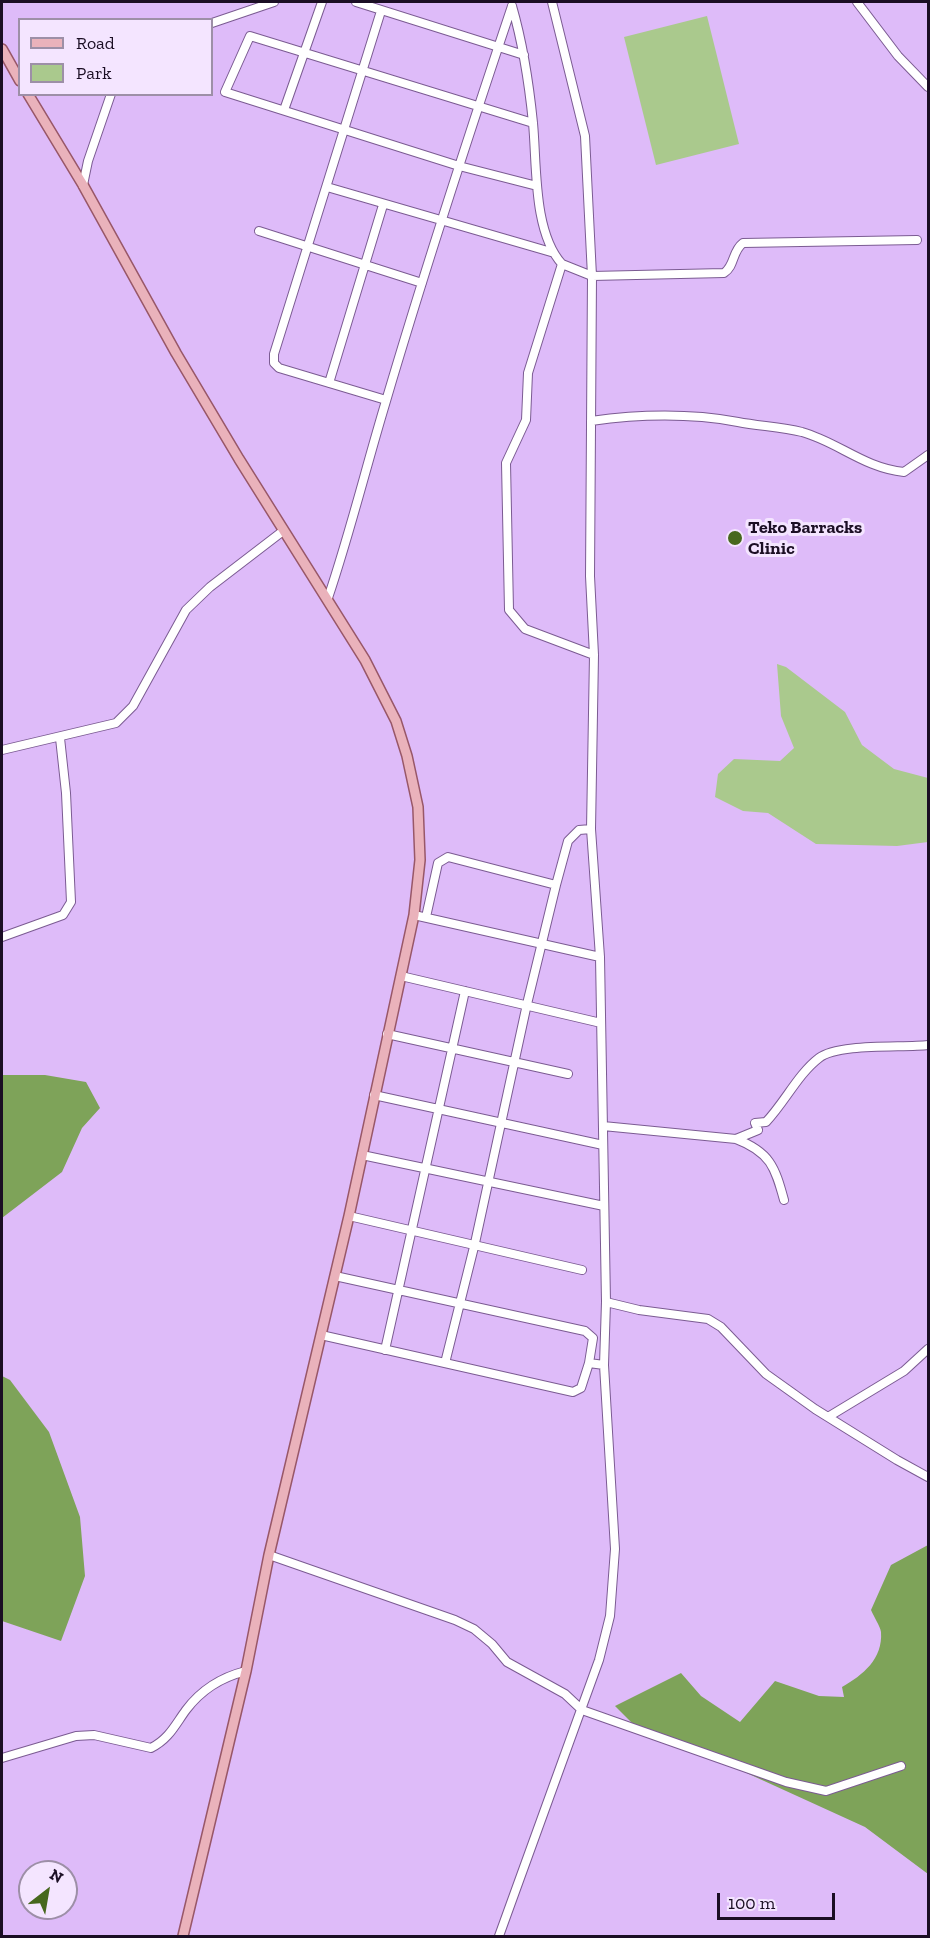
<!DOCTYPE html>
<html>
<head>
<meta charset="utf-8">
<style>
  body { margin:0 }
  #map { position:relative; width:930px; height:1938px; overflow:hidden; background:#debbf9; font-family:"Zilla Slab",serif }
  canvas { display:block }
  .frame { position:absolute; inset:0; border:3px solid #1b0e24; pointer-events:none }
  .legend { position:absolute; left:18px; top:18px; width:195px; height:78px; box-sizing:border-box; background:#f4e5ff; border:2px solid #9d8fa7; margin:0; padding:8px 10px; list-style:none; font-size:18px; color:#1b0e24 }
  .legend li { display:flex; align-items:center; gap:12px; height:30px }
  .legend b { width:30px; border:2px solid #9d8fa7 }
  .north { position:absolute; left:18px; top:1860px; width:60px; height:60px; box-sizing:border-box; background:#f4e5ff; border:2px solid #9d8fa7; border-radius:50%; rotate:31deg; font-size:16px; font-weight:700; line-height:24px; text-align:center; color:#1b0e24 }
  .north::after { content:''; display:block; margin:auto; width:21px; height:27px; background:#47681e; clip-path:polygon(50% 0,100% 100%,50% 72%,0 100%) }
  .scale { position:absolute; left:717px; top:1893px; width:118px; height:27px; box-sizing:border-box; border:3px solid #1b0e24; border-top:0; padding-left:8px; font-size:18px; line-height:21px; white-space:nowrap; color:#1b0e24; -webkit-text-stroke:4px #f4e5ff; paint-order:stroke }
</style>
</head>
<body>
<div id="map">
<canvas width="930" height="1938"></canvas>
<div class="frame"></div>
<ul class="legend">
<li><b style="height:8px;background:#eab2bb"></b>Road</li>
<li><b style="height:16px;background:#aac98d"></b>Park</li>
</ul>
<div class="north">N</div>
<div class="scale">100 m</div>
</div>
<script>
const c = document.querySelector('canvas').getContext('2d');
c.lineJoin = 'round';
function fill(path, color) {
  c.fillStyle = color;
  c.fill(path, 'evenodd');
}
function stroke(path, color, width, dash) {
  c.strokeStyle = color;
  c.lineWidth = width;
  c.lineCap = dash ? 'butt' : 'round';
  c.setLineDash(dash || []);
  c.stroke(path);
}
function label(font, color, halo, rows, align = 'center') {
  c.font = font + ' "Zilla Slab",serif';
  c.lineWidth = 6;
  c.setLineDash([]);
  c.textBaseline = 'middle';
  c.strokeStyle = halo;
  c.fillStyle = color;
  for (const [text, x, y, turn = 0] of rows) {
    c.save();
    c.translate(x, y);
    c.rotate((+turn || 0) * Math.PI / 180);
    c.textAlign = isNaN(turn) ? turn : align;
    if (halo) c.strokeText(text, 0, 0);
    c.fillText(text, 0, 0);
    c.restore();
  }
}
fill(new Path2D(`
  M707,16L739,144L656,165L624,37Z
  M777,664L786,667L845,712L862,745L894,769L928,778V842L897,846L816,844L768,813L743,811L715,797L718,774L734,759L780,761L794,748L781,716Z`), '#aac98d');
fill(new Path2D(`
  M2,1075H45L86,1082L100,1108L82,1128L62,1172L2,1218Z
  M2,1376L10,1380L49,1432L80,1517L85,1576L61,1641L2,1621Z
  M928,1545V1874L865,1827L694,1749L642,1733L615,1706L681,1673L701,1696L740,1722L775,1681L819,1696L844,1697L842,1687C863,1675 883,1659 881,1632C880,1626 874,1617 871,1610L891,1565Z`), '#7ea359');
const minor = new Path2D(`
  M356,2L524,55
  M857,2L898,56L928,87
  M512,6C523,44 529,83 533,123C537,165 533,232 562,264L528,373L526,420L506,463L509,610L525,629L594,655
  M381,11L274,354V363L279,368L386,400
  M212,23L274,2
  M284,110L322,2
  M533,123L250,36L225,92L459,166L537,186
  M83,185L88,161L111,94
  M327,187L551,252
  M259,231L422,283
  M562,264L592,276L724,273C735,266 732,251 743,243L917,240
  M329,383L383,205
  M591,421C641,414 689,413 738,422C759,426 781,427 802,432C838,442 864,468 904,472L928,455
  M328,598C350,533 366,467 386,401C425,269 468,137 512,6
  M2,750L116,723L133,706L186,610L210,587L283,531
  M414,915L600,957
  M426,917L438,863L448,857L556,885
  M2,937L63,915L71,902L66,793L60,738
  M401,976L601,1023
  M387,1034L568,1074
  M374,1095L603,1145
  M603,1126L736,1139C770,1152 775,1167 784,1200
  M736,1139L758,1130L755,1123L766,1122C785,1102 798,1074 819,1058C838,1043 903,1048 928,1045
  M362,1155L604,1206
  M349,1216L582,1270
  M335,1276L585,1331L593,1338L589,1363
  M606,1302L639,1310L708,1319L721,1327L766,1374L815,1409L897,1460L928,1477
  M321,1335L573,1392L581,1388L589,1363L604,1365
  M385,1350L465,991
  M445,1363L475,1243L527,1004L556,885L568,841L579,830L591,829
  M828,1417L904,1371L928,1349
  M269,1555L455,1620L474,1629L492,1644L507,1662L565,1694L582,1710L786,1782L826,1791L901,1766
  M2,1758L76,1736L94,1735L151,1748C169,1739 175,1725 186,1710C201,1690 222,1677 246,1671
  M499,1936L599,1660L610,1616L615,1549L604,1365L606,1302L600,957L591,829L594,655L590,576L592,276L585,136L552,2`);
const major = new Path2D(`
  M2,49L20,81
  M28,94L83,185L176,353L239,459L365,660L396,721L407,756L418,807L420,860L414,915L349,1216L269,1555L246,1671L183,1936`);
stroke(minor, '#7b5b92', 10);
stroke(major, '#985768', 12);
stroke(minor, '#fff', 8);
stroke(major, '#eab2bb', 9);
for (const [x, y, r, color] of [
  [735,538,8,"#47681e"]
]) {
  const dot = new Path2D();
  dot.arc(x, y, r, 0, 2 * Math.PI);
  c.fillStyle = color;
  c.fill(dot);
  stroke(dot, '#f4e5ff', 2);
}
label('bold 18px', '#1b0e24', '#f4e5ff', [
  ["Teko Barracks",748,528],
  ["Clinic",748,549]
], 'left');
</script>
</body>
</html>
